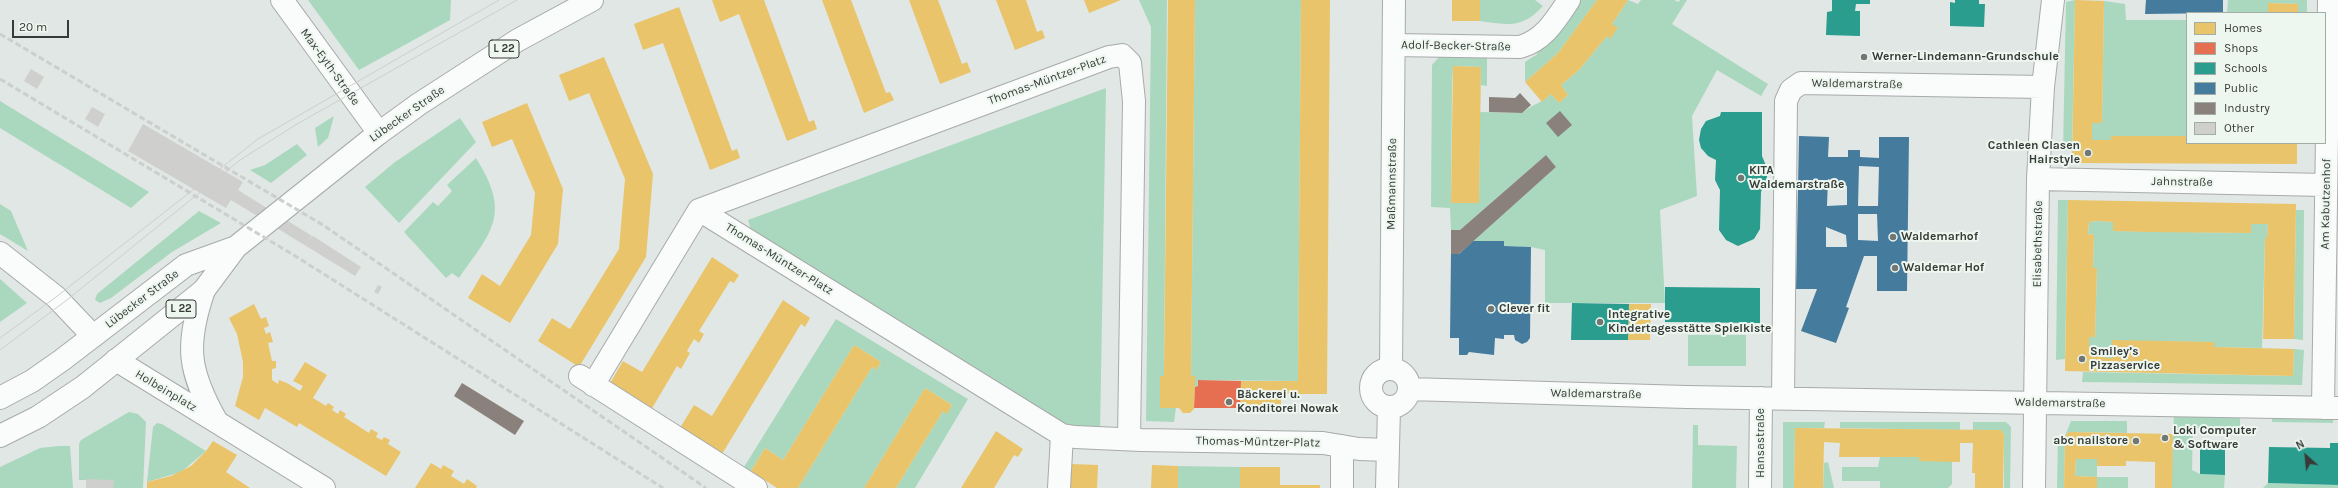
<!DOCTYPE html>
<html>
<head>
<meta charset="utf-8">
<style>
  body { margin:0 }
  #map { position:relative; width:2338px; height:488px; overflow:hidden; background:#e1e7e4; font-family:Karla,sans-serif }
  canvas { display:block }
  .legend { position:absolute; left:2186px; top:12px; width:140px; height:132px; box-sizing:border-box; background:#edf7f0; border:1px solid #a4aca6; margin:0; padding:5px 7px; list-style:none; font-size:12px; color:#373b38 }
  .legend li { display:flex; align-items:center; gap:8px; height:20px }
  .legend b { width:20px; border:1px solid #a4aca6 }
  .north { position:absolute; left:2286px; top:436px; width:40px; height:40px; -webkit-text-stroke:3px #edf7f0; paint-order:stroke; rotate:333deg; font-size:11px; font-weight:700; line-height:16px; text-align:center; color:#373b38 }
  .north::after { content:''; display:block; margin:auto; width:14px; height:18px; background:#373b38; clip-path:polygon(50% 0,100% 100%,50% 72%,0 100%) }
  .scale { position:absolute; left:12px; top:20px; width:57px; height:18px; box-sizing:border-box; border:2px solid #373b38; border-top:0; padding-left:5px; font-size:12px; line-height:14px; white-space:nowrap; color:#373b38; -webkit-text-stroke:3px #edf7f0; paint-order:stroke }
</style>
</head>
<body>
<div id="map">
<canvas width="2338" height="488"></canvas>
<ul class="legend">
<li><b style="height:11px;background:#e9c46a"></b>Homes</li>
<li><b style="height:11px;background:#e76f51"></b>Shops</li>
<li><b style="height:11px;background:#2a9d8f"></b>Schools</li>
<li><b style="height:11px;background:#457b9d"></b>Public</li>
<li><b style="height:11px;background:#8a817c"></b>Industry</li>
<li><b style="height:11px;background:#cfcfce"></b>Other</li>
</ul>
<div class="north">N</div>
<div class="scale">20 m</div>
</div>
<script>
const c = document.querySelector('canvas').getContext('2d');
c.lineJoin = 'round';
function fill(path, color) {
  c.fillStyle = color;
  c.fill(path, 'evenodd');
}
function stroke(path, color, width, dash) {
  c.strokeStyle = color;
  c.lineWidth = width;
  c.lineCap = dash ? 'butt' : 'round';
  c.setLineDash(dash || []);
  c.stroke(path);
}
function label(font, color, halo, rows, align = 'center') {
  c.font = font + ' Karla,sans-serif';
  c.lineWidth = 4;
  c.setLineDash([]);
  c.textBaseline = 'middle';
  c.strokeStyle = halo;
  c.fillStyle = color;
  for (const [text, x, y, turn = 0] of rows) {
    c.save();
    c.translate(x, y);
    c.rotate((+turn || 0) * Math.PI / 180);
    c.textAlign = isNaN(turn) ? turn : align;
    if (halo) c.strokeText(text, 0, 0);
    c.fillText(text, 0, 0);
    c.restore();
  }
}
fill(new Path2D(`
  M308,0H451L450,20L359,70Z
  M1139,0H1167L1164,376H1160V408H1176L1174,422L1146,421L1151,27Z
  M1195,0H1301L1298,381L1198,380V386L1195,387V376H1191Z
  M1480,0H1535L1543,6C1522,29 1508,25 1480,21Z
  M1578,0H1597L1558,53L1525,82V62L1536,55Z
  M1628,0L1638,4L1641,0H1674L1679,2L1680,0H1687L1672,24L1768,84L1761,96L1717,70L1692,116L1697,196L1660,210L1665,303H1545V250L1531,247L1504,246V241H1473L1556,167L1546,155L1460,230H1451L1450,208L1431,207L1432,65L1440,56L1487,54V86L1481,85V67L1453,66L1452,85L1451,203H1479L1480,112L1522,113C1531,105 1542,103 1551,94L1559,103L1568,95L1561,85L1579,70L1607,36L1610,38L1612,24Z
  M2075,0L2072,151L2063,150L2066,2Z
  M2228,0H2307V13H2298V4L2269,3L2268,13H2227Z
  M2104,1L2125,4L2126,20H2187V136H2111V140H2092V123H2102Z
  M1106,88L1100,433L1070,432L754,240L748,220Z
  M0,101L149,192L131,208L0,128Z
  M334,116L328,138L318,147L315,128Z
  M460,118L476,142L399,223L365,187L395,162Z
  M297,144L307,155L271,183L250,170L265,165Z
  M476,158C511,214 493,230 459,278L452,273L446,278L404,232L433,202L438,206L452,191L447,185Z
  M2058,200H2068L2065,359L2056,360Z
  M0,204L11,211L28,251L0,234Z
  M2296,210H2304L2303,340L2294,339Z
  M199,211L221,223L172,252L111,298L100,303L95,300L97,294Z
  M2097,221L2113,222V231L2250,233L2251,224H2268L2267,238H2265L2262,348L2214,347V342L2112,341V358H2105V347H2089V337H2095L2097,268H2093L2094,235L2088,234L2089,222Z
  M0,279L27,303L0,322Z
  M836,319L968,399L915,488H896L943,411L947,413L952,405L925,388L864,488H798L872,367L876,370L881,362L854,345L783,460L765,448L751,471L744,467Z
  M1688,335H1746V366H1688Z
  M2294,349L2304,350L2302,385L2082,382L2083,372L2293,376Z
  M129,412L138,414L146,422L143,488H113V480H79V444L81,440Z
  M2174,414L2240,416V429L2193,428L2192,470L2200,474L2225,475L2224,488H2171Z
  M2272,415L2333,416V423L2272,422Z
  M2071,421H2127V433L2069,432L2065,436L2064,488H2057L2058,437L2065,436Z
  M1783,422H1825L1824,428H1795L1794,488H1783Z
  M1840,422H1960V430L1840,428Z
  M1973,422H2006L2011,427L2010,488H2004V435L2001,430H1973Z
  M157,423L162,424L206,451L181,472L147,482L153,427Z
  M1693,425H1698V445L1737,446L1736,488H1692Z
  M59,446H70L73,488H0V467L40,448Z
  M1880,457H1919L1920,461H1952V484L1948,488H1880V481H1842V467H1878Z
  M2076,459H2097V477H2128V488H2097V477L2075,476Z
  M1828,462L1834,488H1823L1824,463Z
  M1178,466L1240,467V488H1178Z
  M2268,483L2338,485V488H2263Z`), '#aad8be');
fill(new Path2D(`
  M712,0H764L809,122L814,120L817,129L787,141L739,14L720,22Z
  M822,0H851L886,93L890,92L894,100L864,113Z
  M909,0H938L962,64L967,62L971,72L940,84Z
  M996,0H1026L1037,32L1042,30L1045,38L1015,50Z
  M1084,0H1121L1089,13Z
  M1168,0H1195L1191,376H1195V387L1194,409L1190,413H1183L1179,408H1160V376H1164Z
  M1301,0H1330L1327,394H1281V410L1240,409L1241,381H1298Z
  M1452,0H1480V21H1452Z
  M1597,0H1628L1612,24L1618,28L1610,39L1607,36L1579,70L1561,85L1568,95L1559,103L1551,94L1542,102L1525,82L1558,53Z
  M2075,0L2104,1L2102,123H2092V140H2111V136H2187V143H2297V164L2072,163Z
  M2268,3L2298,4V13H2268Z
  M679,7L732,151L737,149L740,158L710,170L663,43L643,50L634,24Z
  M604,57L653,174L646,257L579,367L538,341L552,318L570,329L619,249L625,179L589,93L569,101L559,75Z
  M1453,66L1481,67L1479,203H1451Z
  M527,103L563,189L558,244L510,323L468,298L482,274L500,286L531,235L535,193L512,139L492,147L482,122Z
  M2068,200L2296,204L2294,339H2263L2265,238H2267L2268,224H2251V233L2147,232L2113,231V222L2097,221L2089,222L2088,234L2094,235L2093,268H2097L2095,337H2089V347H2106L2105,358H2112V340L2214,342V347L2294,349L2293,376L2065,371Z
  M712,257L739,275L734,283L730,281L699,331L704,334L699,343L694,339L687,351L690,353L681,369L677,366L651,410L609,385L623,361L642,372Z
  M783,300L810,318L805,327L801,324L722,454L680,428L694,405L712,416Z
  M254,304L261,319L266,317L269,326L264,328L266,334L270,332L273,342L268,343L272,361H276V368L272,369V380L278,384L279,380L287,383L300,391L303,386L293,381L305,362L327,375L313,398L326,406L328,403L334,407L332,410L338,414L340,410L346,414L344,417L369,433L371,429L378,433L376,437L382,440L384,437L390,440L388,444L401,452L386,476L299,423L297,427L265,408L259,420L235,406L243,377V362L237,334L229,318Z
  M1629,304H1651L1650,340H1628Z
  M854,345L881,362L876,370L872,367L798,488H777L751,471L765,448L783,460Z
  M925,388L952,405L947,414L943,411L896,488H864Z
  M1795,428L2001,430L2004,435L2003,488H1975V473H1972L1973,443H1960V462L1919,461V457H1839L1840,443L1824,442L1823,488H1794Z
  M996,431L1023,449L1018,457L1014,455L994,488H961Z
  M2069,432L2173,434L2172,488H2155V462L2126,461V466H2097V459H2076L2075,476L2097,477V488H2064L2065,436Z
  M213,441L237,455L226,472L250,488H147V482L171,476L191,466L206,451Z
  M431,463L441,469L443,465L454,471L451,476L464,484L467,479L477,486L476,488H415Z
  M1071,464L1098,465L1097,488H1071Z
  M1152,465L1178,466V488H1151Z
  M1240,467H1280V485H1320V488H1240Z`), '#e9c46a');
fill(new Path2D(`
  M1198,380L1241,381L1240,408H1194L1195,387L1198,386Z`), '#e76f51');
fill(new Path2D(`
  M1832,0H1870V4H1856L1855,11H1860V36L1826,35L1827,12L1832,11Z
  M1955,0H1979V4H1985L1984,27L1950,26V2L1955,3Z
  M1721,112H1762V156L1767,168V177L1761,192L1760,229L1754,239L1738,246L1726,240L1719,230L1720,190L1715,180L1716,160L1708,156L1701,148L1699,140L1701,129L1706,121L1720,116Z
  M1665,287L1760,288V323L1665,322Z
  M1572,303L1629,304L1628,340H1571Z
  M2200,443L2225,444V475L2200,474Z
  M2330,443H2338V485L2268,483L2269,447L2330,448Z`), '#2a9d8f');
fill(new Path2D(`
  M2146,0H2223V13L2145,14Z
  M1799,136L1829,137L1828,157H1848V150H1860V157L1879,158V137H1909L1907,291H1877V256H1864L1846,307L1849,308L1836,343L1801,331L1817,289H1796ZM1859,166L1879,167L1878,206H1858ZM1828,179L1847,186V205L1827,206ZM1858,214H1877L1878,241L1858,240ZM1826,227L1846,235L1847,247H1826Z
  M1473,241H1504V246L1531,247L1530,338L1527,342L1522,344L1515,340L1514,335H1504V339L1495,338L1494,355L1469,352L1467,355H1459V338H1450L1451,254H1459Z`), '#457b9d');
fill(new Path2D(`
  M1520,93L1531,105L1522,113L1489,112V97L1515,98Z
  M1560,111L1572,125L1558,137L1546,123Z
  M1546,155L1556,167L1459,254H1451V230H1460Z
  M462,383L524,421L515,435L454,396Z`), '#8a817c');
fill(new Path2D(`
  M31,69L44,77L37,89L24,81Z
  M92,107L105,114L98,127L85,119Z
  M143,124L243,182L238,190L312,236L306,242L313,236L361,267L355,276L231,200L226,208L128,151Z
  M378,285L382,287L378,294L374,292Z
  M86,479L114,480L113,488H86Z`), '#cfcfce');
const minor = new Path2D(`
  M282,0L379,133
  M1394,45L1520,47C1544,40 1555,21 1569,0
  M2038,179L2326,185
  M699,210L1062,435L1075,437L1141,440L1323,443L1359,449L1388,450
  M0,253L56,297L93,336
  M204,290C185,345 188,371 217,422
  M116,360L324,488
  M1371 388a19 19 0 1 1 38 0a19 19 0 1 1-38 0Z
  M1391,369L1394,0
  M580,376L756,488
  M593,385L699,210L1109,57L1122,55L1130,63L1134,101L1129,439
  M1409,389L1687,397L2338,408
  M1783,398L1786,101L1791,90L1801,83L2043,87
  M2323,408L2329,0
  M1059,488L1062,435
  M1342,488V446
  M1387,488L1389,407
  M1760,488L1761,398
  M2034,488L2038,179L2043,87L2053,0`);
const major = new Path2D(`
  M0,398L32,381L62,360L186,265L236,247
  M0,436L38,417L83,387L204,290L236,247L379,133L419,104L518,40L592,0`);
stroke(minor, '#a7aba9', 24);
stroke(major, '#a7aba9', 24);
stroke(minor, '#fafbfb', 22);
stroke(major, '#fafbfb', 22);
stroke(new Path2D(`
  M0,338L56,297L258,139L499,0
  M0,350L63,303L240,160L297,124L517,0`), '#cdcece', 1);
stroke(new Path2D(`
  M0,34L323,225L706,488
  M0,79L292,254L663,488`), '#cdcece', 3, [6, 3]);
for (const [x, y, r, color] of [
  [1864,57,4,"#727774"],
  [2088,153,4,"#727774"],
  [1741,178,4,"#727774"],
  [1893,237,4,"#727774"],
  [1895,268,4,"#727774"],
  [1491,309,4,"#727774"],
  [1600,322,4,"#727774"],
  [2082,359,4,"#727774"],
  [1229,402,4,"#727774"],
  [2165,438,4,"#727774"],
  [2136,441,4,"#727774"]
]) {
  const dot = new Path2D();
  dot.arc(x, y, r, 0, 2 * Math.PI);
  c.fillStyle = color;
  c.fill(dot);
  stroke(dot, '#edf7f0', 1.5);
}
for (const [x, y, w] of [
  [504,49,30],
  [181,309,30]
]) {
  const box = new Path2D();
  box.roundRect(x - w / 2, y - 9, w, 18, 3);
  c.fillStyle = '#edf7f0';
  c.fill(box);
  stroke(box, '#373b38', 1);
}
label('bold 11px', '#373b38', null, [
  ["L 22",504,49],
  ["L 22",181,309]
]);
label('12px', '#373b38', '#edf7f0', [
  ["Adolf-Becker-Straße",1456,46,1],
  ["Max-Eyth-Straße",330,67,54],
  ["Thomas-Müntzer-Platz",1047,80,-20],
  ["Waldemarstraße",1857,84,1],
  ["Lübecker Straße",407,114,-35],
  ["Jahnstraße",2182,182,1],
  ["Maßmannstraße",1392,184,-89],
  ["Am Kabutzenhof",2326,204,-89],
  ["Elisabethstraße",2038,244,-89],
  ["Thomas-Müntzer-Platz",779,259,32],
  ["Lübecker Straße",142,299,-37],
  ["Holbeinplatz",166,391,31],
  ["Waldemarstraße",1596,394,1],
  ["Waldemarstraße",2060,403,1],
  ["Thomas-Müntzer-Platz",1258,442,1],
  ["Hansastraße",1761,443,-90]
]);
label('bold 12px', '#373b38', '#edf7f0', [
  ["Werner-Lindemann-Grundschule",1872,57],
  ["Cathleen Clasen",2080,146,"right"],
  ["Hairstyle",2080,160,"right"],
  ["KITA",1749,171],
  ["Waldemarstraße",1749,185],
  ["Waldemarhof",1901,237],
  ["Waldemar Hof",1903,268],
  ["Clever fit",1499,309],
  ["Integrative",1608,315],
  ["Kindertagesstätte Spielkiste",1608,329],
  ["Smiley’s",2090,352],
  ["Pizzaservice",2090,366],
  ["Bäckerei u.",1237,395],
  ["Konditorei Nowak",1237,409],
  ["Loki Computer",2173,431],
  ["& Software",2173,445],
  ["abc nailstore",2128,441,"right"]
], 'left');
</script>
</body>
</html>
